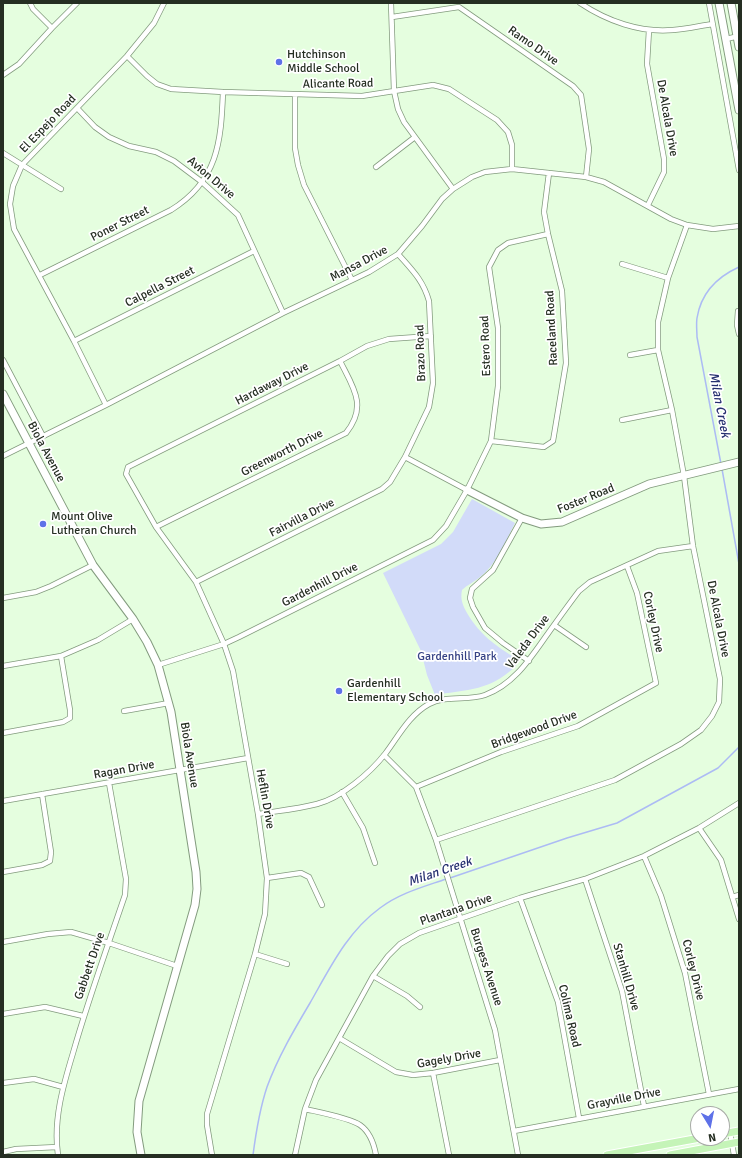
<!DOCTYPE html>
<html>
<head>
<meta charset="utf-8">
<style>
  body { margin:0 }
  #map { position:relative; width:742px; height:1158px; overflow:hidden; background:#e5fedf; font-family:Signika,sans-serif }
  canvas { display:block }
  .frame { position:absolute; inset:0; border:4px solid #252e22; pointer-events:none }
  .north { position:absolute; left:690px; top:1106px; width:40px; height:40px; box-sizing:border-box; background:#fff; border:1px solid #a8aba7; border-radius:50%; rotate:170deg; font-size:11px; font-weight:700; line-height:16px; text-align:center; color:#252e22 }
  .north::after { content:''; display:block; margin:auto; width:14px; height:18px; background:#5e71e8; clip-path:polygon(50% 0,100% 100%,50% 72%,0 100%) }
</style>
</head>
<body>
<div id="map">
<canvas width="742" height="1158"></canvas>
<div class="frame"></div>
<div class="north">N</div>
</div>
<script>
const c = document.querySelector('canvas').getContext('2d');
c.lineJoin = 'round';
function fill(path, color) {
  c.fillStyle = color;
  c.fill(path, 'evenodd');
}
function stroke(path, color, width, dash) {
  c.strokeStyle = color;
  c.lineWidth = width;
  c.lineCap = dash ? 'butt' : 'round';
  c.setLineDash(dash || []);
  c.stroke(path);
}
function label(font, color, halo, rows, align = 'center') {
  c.font = font + ' Signika,sans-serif';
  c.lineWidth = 3.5;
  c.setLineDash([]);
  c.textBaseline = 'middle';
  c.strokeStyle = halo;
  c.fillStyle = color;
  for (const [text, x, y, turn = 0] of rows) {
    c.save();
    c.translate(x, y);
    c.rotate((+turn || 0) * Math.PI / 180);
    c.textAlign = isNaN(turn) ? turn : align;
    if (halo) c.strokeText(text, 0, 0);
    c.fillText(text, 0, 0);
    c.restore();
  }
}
fill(new Path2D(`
  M472,499L515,523C505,543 497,564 479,578C474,582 467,585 462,590C460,599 463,606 467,613C480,635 496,646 517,659C518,666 514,668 509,672C486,691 463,690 435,695L427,675L421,651L383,573L441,544L453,532Z`), '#d2dbf9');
stroke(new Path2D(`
  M721,464L697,337C697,331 696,324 697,318C701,293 717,277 739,267
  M722,469L739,564
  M450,878L567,838L617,823L718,768L739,747
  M253,1155C256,1132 260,1108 267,1087C278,1057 294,1030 310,1003C330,968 347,932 380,908C400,893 423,887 446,879`), '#acbbf4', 1.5);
const street = new Path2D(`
  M30,3L33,9L52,28
  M391,3L394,91L398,109L404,122L415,137L453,189
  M580,3C607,21 640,33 673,30C686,29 699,26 712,24
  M709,3L739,170
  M392,17L459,7L573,86L581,95L589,149L586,177
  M726,39L739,36
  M127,56L147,76L157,84L171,89L223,92L362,96L433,85L449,89L497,120L508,132L512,145V169
  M3,75L19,64L52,28L77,3
  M295,95V148L298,165L304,185L352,280
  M77,108L95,127L109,137L129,146L156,152L174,161L202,182L238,215L283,313
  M3,153L61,189
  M376,167L415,137
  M648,205L664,172V159L647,64L649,30
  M622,264L668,278
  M40,275L171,210C218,181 221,142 223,92
  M738,311L737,325L739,334
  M74,341L254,251
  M630,355L658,350
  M3,360L43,436
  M106,405L74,341L14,229L10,204L13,186L22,165L127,56L154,23L164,3
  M622,420L672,410
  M491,441L544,447L553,441L566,363L562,291L548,234L544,212L549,173
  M3,456L106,405L283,313L369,272L398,254L422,226L442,199L453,189L472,177L485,172L512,169L586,177L604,182L671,219L687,225L713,229L739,226
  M405,457L467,490
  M522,518L493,570L472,589L470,598L473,607L485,628L503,643L529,661
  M156,527L346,433C368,406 353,387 340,361
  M196,582L382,489L390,482L405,457L429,407L433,383L429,301C423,280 412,270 398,254
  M3,598L36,592L51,586L93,565
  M554,625L586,647
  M158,665L224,644L239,637L433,540L446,526L467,490L491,441L498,386V328L489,267L498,250L508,243L548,234
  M3,666L61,656L98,640L133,619
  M124,711L169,703
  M3,733L63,722L70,718V710L61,656
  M384,755L416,787L436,840L495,1030L518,1155
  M416,787L501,752L578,726L656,683L637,593L627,566
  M342,792L363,828L375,863
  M3,801L248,758
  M258,814C277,811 298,809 317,804C341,798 370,773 385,754C398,737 409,715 429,704C446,695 468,701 485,695C515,684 531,657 549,632C559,618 569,604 579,591L590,582L658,551L693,546
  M699,828L721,860L739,919
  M436,840L615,780L681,744L701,730L712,716L719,702L720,679L693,546L684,476L672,410L658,350V322L668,278L687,225
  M644,856L661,896L685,973L709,1094
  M3,872L42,865L50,861L51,852L42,794
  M267,878L301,873L309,877L322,905
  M585,879L622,991L644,1106
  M732,897L739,895
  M520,898L558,1002L579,1118
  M3,942L48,934L71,932L109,943L177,966
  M255,954L287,964
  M373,976L407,996L420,1007
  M3,1014L45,1007L83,1016
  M339,1038L396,1072L413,1075L433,1073L500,1060
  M433,1073L449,1155
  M3,1083L34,1079L63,1087
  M305,1109C318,1112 350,1118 360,1125C370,1132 374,1144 376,1155
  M514,1131L739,1089
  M730,1132L734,1155
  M3,1152L16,1149L57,1147
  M58,1155C53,1120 63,1086 73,1053C88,1000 107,948 125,895L126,879L109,783
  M212,1155L207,1125V1114L255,954L265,914L267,878L258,814L233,671L224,644L196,582L156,527L126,474L128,467L340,361L367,346L389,339L431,336
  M295,1155L305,1109L316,1080L373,976L388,956L400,944L419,933L520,898L585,879L644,856L699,828L739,803`);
const secondary = new Path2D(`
  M719,3L739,110
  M731,3L739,47
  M3,394L93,565L133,619L147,642L158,665L171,712L196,872L197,889L195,905L139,1101L137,1132L141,1155
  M467,490L522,518L541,524L562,522L649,484L739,462`);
const primary = new Path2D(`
  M722,1134L739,1131
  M607,1155L700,1138
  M670,1155L739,1142`);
stroke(street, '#839b7e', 6);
stroke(secondary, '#839b7e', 9);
stroke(primary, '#fff', 9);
stroke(street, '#fff', 4.5);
stroke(secondary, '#fff', 7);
stroke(primary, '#c5f4b8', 7);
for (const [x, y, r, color] of [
  [279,62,4,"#5e71e8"],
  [43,524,4,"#5e71e8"],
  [339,691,4,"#5e71e8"]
]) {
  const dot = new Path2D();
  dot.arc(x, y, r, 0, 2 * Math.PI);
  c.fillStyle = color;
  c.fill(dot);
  stroke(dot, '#fff', 1.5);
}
label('12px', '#252e22', '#fff', [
  ["Ramo Drive",533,46,35],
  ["Alicante Road",338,84,-1],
  ["De Alcala Drive",667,118,80],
  ["El Espejo Road",48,124,-46],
  ["Avion Drive",211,178,40],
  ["Poner Street",120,224,-27],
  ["Mansa Drive",359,264,-28],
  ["Calpella Street",160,287,-27],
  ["Raceland Road",552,328,-93],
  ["Estero Road",486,346,-92],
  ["Brazo Road",421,353,-92],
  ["Hardaway Drive",272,384,-27],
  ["Biola Avenue",46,452,62],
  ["Greenworth Drive",282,453,-27],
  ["Foster Road",586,499,-22],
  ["Fairvilla Drive",302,518,-27],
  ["Gardenhill Drive",320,585,-27],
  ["De Alcala Drive",718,619,79],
  ["Corley Drive",653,622,78],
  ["Valeda Drive",528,642,-53],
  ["Bridgewood Drive",534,730,-20],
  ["Biola Avenue",189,755,81],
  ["Ragan Drive",124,770,-10],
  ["Heflin Drive",265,799,80],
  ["Plantana Drive",456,910,-19],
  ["Gabbett Drive",90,966,-71],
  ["Burgess Avenue",486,967,72],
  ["Corley Drive",693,970,76],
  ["Stanhill Drive",626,977,74],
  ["Colima Road",569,1016,77],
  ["Gagely Drive",449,1059,-10],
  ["Grayville Drive",624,1099,-11]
]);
label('12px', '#252e22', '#fff', [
  ["Hutchinson",287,55],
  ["Middle School",287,69],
  ["Mount Olive",51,517],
  ["Lutheran Church",51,531],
  ["Gardenhill",347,684],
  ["Elementary School",347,698]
], 'left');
label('12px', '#364285', '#fff', [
  ["Gardenhill Park",457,657]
]);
label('italic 13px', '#262f70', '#fff', [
  ["Milan Creek",719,405,79],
  ["Milan Creek",440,872,-19]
]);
</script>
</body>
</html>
